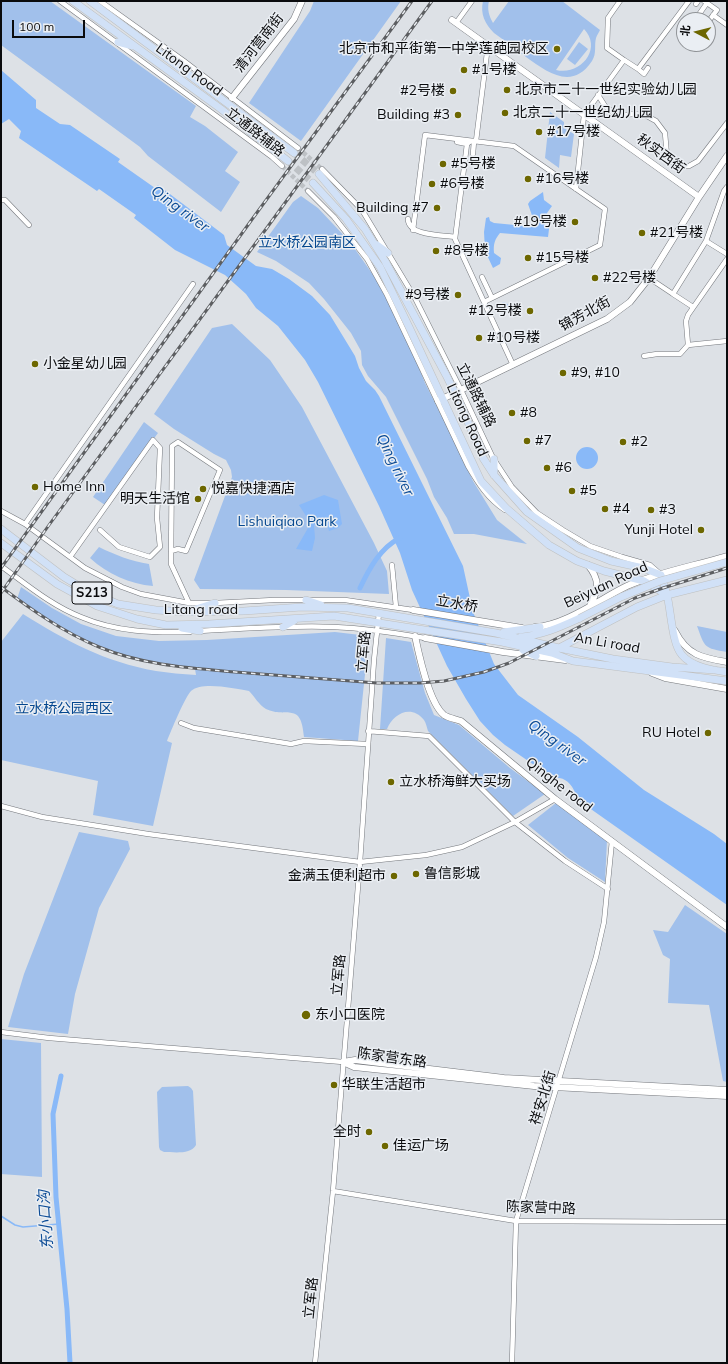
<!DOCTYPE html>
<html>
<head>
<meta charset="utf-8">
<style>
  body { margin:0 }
  #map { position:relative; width:728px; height:1364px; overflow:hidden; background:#dde1e6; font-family:Mulish,"Noto Sans SC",sans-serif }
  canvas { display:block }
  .frame { position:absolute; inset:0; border:2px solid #0a0b0d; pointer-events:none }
  .north { position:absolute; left:676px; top:12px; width:40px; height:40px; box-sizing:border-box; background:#eaeef3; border:1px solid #909397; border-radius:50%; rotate:277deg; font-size:11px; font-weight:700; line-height:16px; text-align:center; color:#0a0b0d }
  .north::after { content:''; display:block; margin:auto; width:14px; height:18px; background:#6d6700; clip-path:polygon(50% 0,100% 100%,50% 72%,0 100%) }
  .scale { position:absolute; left:12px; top:20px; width:73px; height:18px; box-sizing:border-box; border:2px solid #0a0b0d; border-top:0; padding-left:5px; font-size:12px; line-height:14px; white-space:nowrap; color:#0a0b0d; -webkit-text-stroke:3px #eaeef3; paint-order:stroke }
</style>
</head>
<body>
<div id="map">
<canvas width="728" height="1364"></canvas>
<div class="frame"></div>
<div class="north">北</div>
<div class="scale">100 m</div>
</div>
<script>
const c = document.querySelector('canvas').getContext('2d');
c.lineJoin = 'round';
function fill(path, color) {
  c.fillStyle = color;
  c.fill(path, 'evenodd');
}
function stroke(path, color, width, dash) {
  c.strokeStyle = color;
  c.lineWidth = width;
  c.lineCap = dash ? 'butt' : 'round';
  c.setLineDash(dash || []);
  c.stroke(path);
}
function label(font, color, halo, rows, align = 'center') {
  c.font = font + ' Mulish,"Noto Sans SC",sans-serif';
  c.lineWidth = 3;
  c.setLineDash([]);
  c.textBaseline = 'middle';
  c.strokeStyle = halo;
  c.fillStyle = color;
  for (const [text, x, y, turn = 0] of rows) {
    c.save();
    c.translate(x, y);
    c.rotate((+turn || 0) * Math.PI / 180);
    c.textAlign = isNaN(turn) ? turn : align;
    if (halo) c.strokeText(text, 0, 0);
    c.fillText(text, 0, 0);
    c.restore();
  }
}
fill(new Path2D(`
  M1,1H50L196,106L190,117L205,126L238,152L225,171L240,182L221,212L148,156L140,147L1,45Z
  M314,1H401L301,141L249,103L310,11Z
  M483,1H489C487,9 489,16 493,23L509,1H562L600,30C599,32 597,35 596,38C594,46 597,53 592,61C572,91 547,72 526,57C516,49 505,41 494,33C485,24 480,14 483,1ZM584,29C603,49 580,76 556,70Z
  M579,42L588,49L575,65L567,59Z
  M550,112L564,122V128L574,134L571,157L560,155L559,168L545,158Z
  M301,196L318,208L350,242L376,279L411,347L425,383L456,444L473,481L497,520L527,544L474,534H454L447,518L434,497L427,479L386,397L368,376L362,365L361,351L351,333L324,299L309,283L276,261L257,252L293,202Z
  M232,324L270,360L302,407L374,543L387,571L389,594L286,590L200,589L194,580L232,477L231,470L226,460L214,454L174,429L154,414L212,328Z
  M144,422L158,433L105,505L93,497Z
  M99,547C115,555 131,561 149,564L153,586C130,584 107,574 90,558Z
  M21,587L52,608L81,624L116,636L159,641L207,640L335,632L369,636L358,741L304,737C301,700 287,719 266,709C259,705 254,696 249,691C235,689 203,681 191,691C185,697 171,731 167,741L172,743L153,826L93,815L98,781L1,760V642L23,614C66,641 105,662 156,671C169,673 182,674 196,675L195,669C177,665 157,664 138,660C92,648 55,627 17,599Z
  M697,626L727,632V652C704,648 705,648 697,626Z
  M386,638L411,642L425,693L434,715L459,725L510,768L545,794L513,816L428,731C427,728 426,723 424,720C411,704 393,714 387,729H380Z
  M556,803L607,840L605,882L568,858L528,825Z
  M79,832L128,841L130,849L99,908L75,994L68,1034L8,1027L24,974Z
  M685,905L727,934V1082L723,1081L709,1005L668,1003L670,959L663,955L653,930L668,932Z
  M1,1039L41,1043L42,1177L1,1174Z
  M188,1086L191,1088L193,1091L196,1145C191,1155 173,1152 164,1152L160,1150L159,1147L157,1092L162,1087Z`), '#a1c0eb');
fill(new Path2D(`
  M1,70L36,100V108L60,124L70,125L120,159L118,162L155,188L158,185L224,235L227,245L256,266L272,269L289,279L312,296L330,315L355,356L359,368L366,381L375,390L379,396L463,566L473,612L494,664L518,695L578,737L644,790L714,834L727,844V905L578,800C574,788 568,776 553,778L505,745L493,735L480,721L466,699L447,666L412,590L400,553L379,506L318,382L305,360L278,326L256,308L246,294L225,275L175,250L134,218L136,215L99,189L97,191L19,138L21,131L9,119L1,124Z
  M543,192L544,200L552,206L547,213L549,229L548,237L500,233C495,239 493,244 494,253L501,258L500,264L493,268L485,251L484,232L486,218L489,217L490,221L494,223L536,227L528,204L530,201Z
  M499.5 307a4.5 4.5 0 1 1 9 0a4.5 4.5 0 1 1-9 0Z
  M576 458a11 11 0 1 1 22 0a11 11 0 1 1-22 0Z
  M324,495L338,500L342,524L338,528L329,531L328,527L321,524L314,525L315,538L312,551L296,549L308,528L306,516L299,505Z`), '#89b9f8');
stroke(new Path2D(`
  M1,1216L15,1225L23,1227L59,1224`), '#89b9f8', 1.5);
stroke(new Path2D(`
  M360,588C369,569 380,548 400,538
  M61,1076L53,1114L56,1197L67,1309L70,1363`), '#89b9f8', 5);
stroke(new Path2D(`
  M298,148L322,169
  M282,166L308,191`), '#bdc1c5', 4.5, [4.5, 2]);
stroke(new Path2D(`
  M294,153L319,174
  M288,161L313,183`), '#bdc1c5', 7, [7, 3.5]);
const minor = new Path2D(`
  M60,1L272,157L282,166
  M100,1L184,61L298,148
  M620,1L608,18L607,48L624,60
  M704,1L717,10L708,22
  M696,4L698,1
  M713,15L727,25
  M695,20L707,3
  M456,23L472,1
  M638,69L644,74L648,68
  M598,95L605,106L615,114L620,116L632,114L645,115L656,121L665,133L667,156L672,162L680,166H689L698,161L727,123
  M471,141L467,144L455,239L513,365
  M476,141L488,45
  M457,142L467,144
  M473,154L474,141
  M322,169L362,210L415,298L461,390L493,458L512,487L537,513L563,530L590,546L622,557L650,565L658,572
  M576,189L584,115L624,60L638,69L689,1
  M308,191L334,217L367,259L387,295L468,466C478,483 488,499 505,510
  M1,200H5L29,225
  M408,219C408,236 442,235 455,237
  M413,230L425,135L514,146L605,209L600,245L484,302
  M706,241L724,191L727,187
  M727,259L688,315L686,321L688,345L727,341
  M482,277L492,298
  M649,278L673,294L706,241L727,254
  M673,294L693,307
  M644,356L657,354H680L688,345
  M1,511L25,524L85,568L122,587L141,594L189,603H215L274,600H345L413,610
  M25,524L193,284
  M171,551L178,549L186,551L220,470L178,442L172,446L171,564L189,603
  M70,557L153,440L160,448L157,518L160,547L150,557L119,547L100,530
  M392,565L396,607
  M1,566C26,584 52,606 81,617C116,632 153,633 190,632
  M197,631C243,629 289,625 334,627C364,628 395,633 425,638
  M181,723L194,728L291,744L304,741L367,744
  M368,731L429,736L515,822L565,861L608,889
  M1,806L42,817L148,834L360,862L426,855L462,847L515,822L555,799
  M1,1032L49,1038L343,1062
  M333,1191L516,1221L727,1222
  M315,1363L333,1191L360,862L374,660L379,613
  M512,1363L516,1221L596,957L604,922L612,841`);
const tertiary = new Path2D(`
  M452,20L699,197
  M232,98L294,19L302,1
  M438,401L607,319L630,302L649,278L699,197L727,156
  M588,565C600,580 599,589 590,606
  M413,610L522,628
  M535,627C566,625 600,599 627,586C659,572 694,566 727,556
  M675,631C687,655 702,658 727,662
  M415,636C419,655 429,703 444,715C448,718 456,719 461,721L555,799L727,927
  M425,638L503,652L565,660
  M652,673L665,678L727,689
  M343,1062L354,1067L534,1086L727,1096
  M343,1062L355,1060L504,1078L727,1090`);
const primary = new Path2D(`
  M73,1L221,109L288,161
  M90,1L294,153
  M118,42L133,46
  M319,174L365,229L385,261L446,375L460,403L483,458L494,475L527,512L578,548L611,561L643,568L661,575C663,581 665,588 667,595C671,611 672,644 682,655C692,667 712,670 727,672
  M313,183L346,219L380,267L410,329L481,481L506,508L549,545L577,561L604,571L644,581L667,595
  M377,245L388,253
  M494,459V475
  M1,529L64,577L87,591L118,604L156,610L187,612L244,611L302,607L348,608L496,633L559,648L613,659L672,667L715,670
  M1,543L57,584L97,606L137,619L166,625L209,624L334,616L502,642L552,653L573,661L727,681
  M306,600L321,605
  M196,609L215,603
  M283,627L295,620
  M182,628L200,631
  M504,632L540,627
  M521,637C543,635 560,627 580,618
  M557,649L637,607L667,595L727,580
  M523,650L536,656`);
stroke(minor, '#74777c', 5.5);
stroke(tertiary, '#74777c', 7);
stroke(primary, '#bfc0c0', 8);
stroke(minor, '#fff', 4.5);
stroke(tertiary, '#fff', 6);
stroke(primary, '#d1e1f7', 7);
const rail = new Path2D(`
  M1,568L253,218L412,1
  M1,587C32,610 63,632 99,647C142,665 189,668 235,672C283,676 330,679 377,683H420L444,681L484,672L509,663L635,598L663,588L727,568
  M1,593L49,525L258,240L432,1`);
stroke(rail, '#5c5e61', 3);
stroke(rail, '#eaeef3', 1.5, [4.5]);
const primaryBridge = new Path2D(`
  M580,618L621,597L660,581L727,562`);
stroke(primaryBridge, '#bfc0c0', 8, []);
stroke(primaryBridge, '#d1e1f7', 7);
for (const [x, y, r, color] of [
  [557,49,4,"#6d6700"],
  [464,70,4,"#6d6700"],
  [507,90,4,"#6d6700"],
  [453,91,4,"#6d6700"],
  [505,113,4,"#6d6700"],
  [458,115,4,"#6d6700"],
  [539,132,4,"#6d6700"],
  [443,164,4,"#6d6700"],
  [528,179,4,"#6d6700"],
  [432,184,4,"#6d6700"],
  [437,208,4,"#6d6700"],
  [575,222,4,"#6d6700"],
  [642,233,4,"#6d6700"],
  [436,251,4,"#6d6700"],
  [528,258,4,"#6d6700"],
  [595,278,4,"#6d6700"],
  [458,295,4,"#6d6700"],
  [530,311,4,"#6d6700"],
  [479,338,4,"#6d6700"],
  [35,364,4,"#6d6700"],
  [563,373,4,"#6d6700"],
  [512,413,4,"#6d6700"],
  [527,441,4,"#6d6700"],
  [623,442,4,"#6d6700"],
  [547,468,4,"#6d6700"],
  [35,487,4,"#6d6700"],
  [203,489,4,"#6d6700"],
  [572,491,4,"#6d6700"],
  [198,499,4,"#6d6700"],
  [605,509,4,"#6d6700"],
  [651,510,4,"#6d6700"],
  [701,530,4,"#6d6700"],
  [708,733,4,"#6d6700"],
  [391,782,4,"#6d6700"],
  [416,874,4,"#6d6700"],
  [394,876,4,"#6d6700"],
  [306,1015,5,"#6d6700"],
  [334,1085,4,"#6d6700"],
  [369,1132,4,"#6d6700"],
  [385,1146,4,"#6d6700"]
]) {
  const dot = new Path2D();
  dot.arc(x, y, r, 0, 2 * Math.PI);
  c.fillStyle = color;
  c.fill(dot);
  stroke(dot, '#eaeef3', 1.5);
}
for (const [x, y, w] of [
  [92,593,40]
]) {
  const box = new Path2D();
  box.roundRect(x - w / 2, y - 11, w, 22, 3);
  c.fillStyle = '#eaeef3';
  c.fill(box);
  stroke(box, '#0a0b0d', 1);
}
label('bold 13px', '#0a0b0d', null, [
  ["S213",92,593]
]);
label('14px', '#0a0b0d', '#eaeef3', [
  ["清河营南街",259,43,-52],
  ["Litong Road",189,70,36],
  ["立通路辅路",255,132,38],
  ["秋实西街",661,154,36],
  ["锦芳北街",585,314,-29],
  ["立通路辅路",476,395,64],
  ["Litong Road",467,420,65],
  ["Beiyuan Road",606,585,-25],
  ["立水桥",457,604,10],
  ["Litang road",201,610],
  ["An Li road",607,643,10],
  ["立军路",364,652,-85],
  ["Qinghe road",559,785,38],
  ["立军路",339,975,-85],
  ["陈家营东路",392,1058,8],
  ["祥安北街",543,1098,-73],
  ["陈家营中路",541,1208,2],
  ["立军路",311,1298,-84]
]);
label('14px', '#0a0b0d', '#eaeef3', [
  ["北京市和平街第一中学莲葩园校区",549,49,"right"],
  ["#1号楼",472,70],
  ["北京市二十一世纪实验幼儿园",515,90],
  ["#2号楼",445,91,"right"],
  ["北京二十一世纪幼儿园",513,113],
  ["Building #3",450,115,"right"],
  ["#17号楼",547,132],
  ["#5号楼",451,164],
  ["#16号楼",536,179],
  ["#6号楼",440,184],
  ["Building #7",429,208,"right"],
  ["#19号楼",567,222,"right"],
  ["#21号楼",650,233],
  ["#8号楼",444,251],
  ["#15号楼",536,258],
  ["#22号楼",603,278],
  ["#9号楼",450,295,"right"],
  ["#12号楼",522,311,"right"],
  ["#10号楼",487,338],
  ["小金星幼儿园",43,364],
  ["#9, #10",571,373],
  ["#8",520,413],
  ["#7",535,441],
  ["#2",631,442],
  ["#6",555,468],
  ["Home Inn",43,487],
  ["悦嘉快捷酒店",211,489],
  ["#5",580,491],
  ["明天生活馆",190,499,"right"],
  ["#4",613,509],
  ["#3",659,510],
  ["Yunji Hotel",693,530,"right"],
  ["RU Hotel",700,733,"right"],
  ["立水桥海鲜大买场",399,782],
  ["鲁信影城",424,874],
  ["金满玉便利超市",386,876,"right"],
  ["东小口医院",315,1015],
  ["华联生活超市",342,1085],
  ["全时",361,1132,"right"],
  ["佳运广场",393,1146]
], 'left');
label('14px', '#04478f', '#eaeef3', [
  ["立水桥公园南区",307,243],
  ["Lishuiqiao Park",287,522],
  ["立水桥公园西区",64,709]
]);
label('italic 15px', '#0d4c96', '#eaeef3', [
  ["Qing river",180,209,36],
  ["Qing river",395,465,64],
  ["Qing river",557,743,36],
  ["东小口沟",46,1220,-94]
]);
</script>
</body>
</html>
